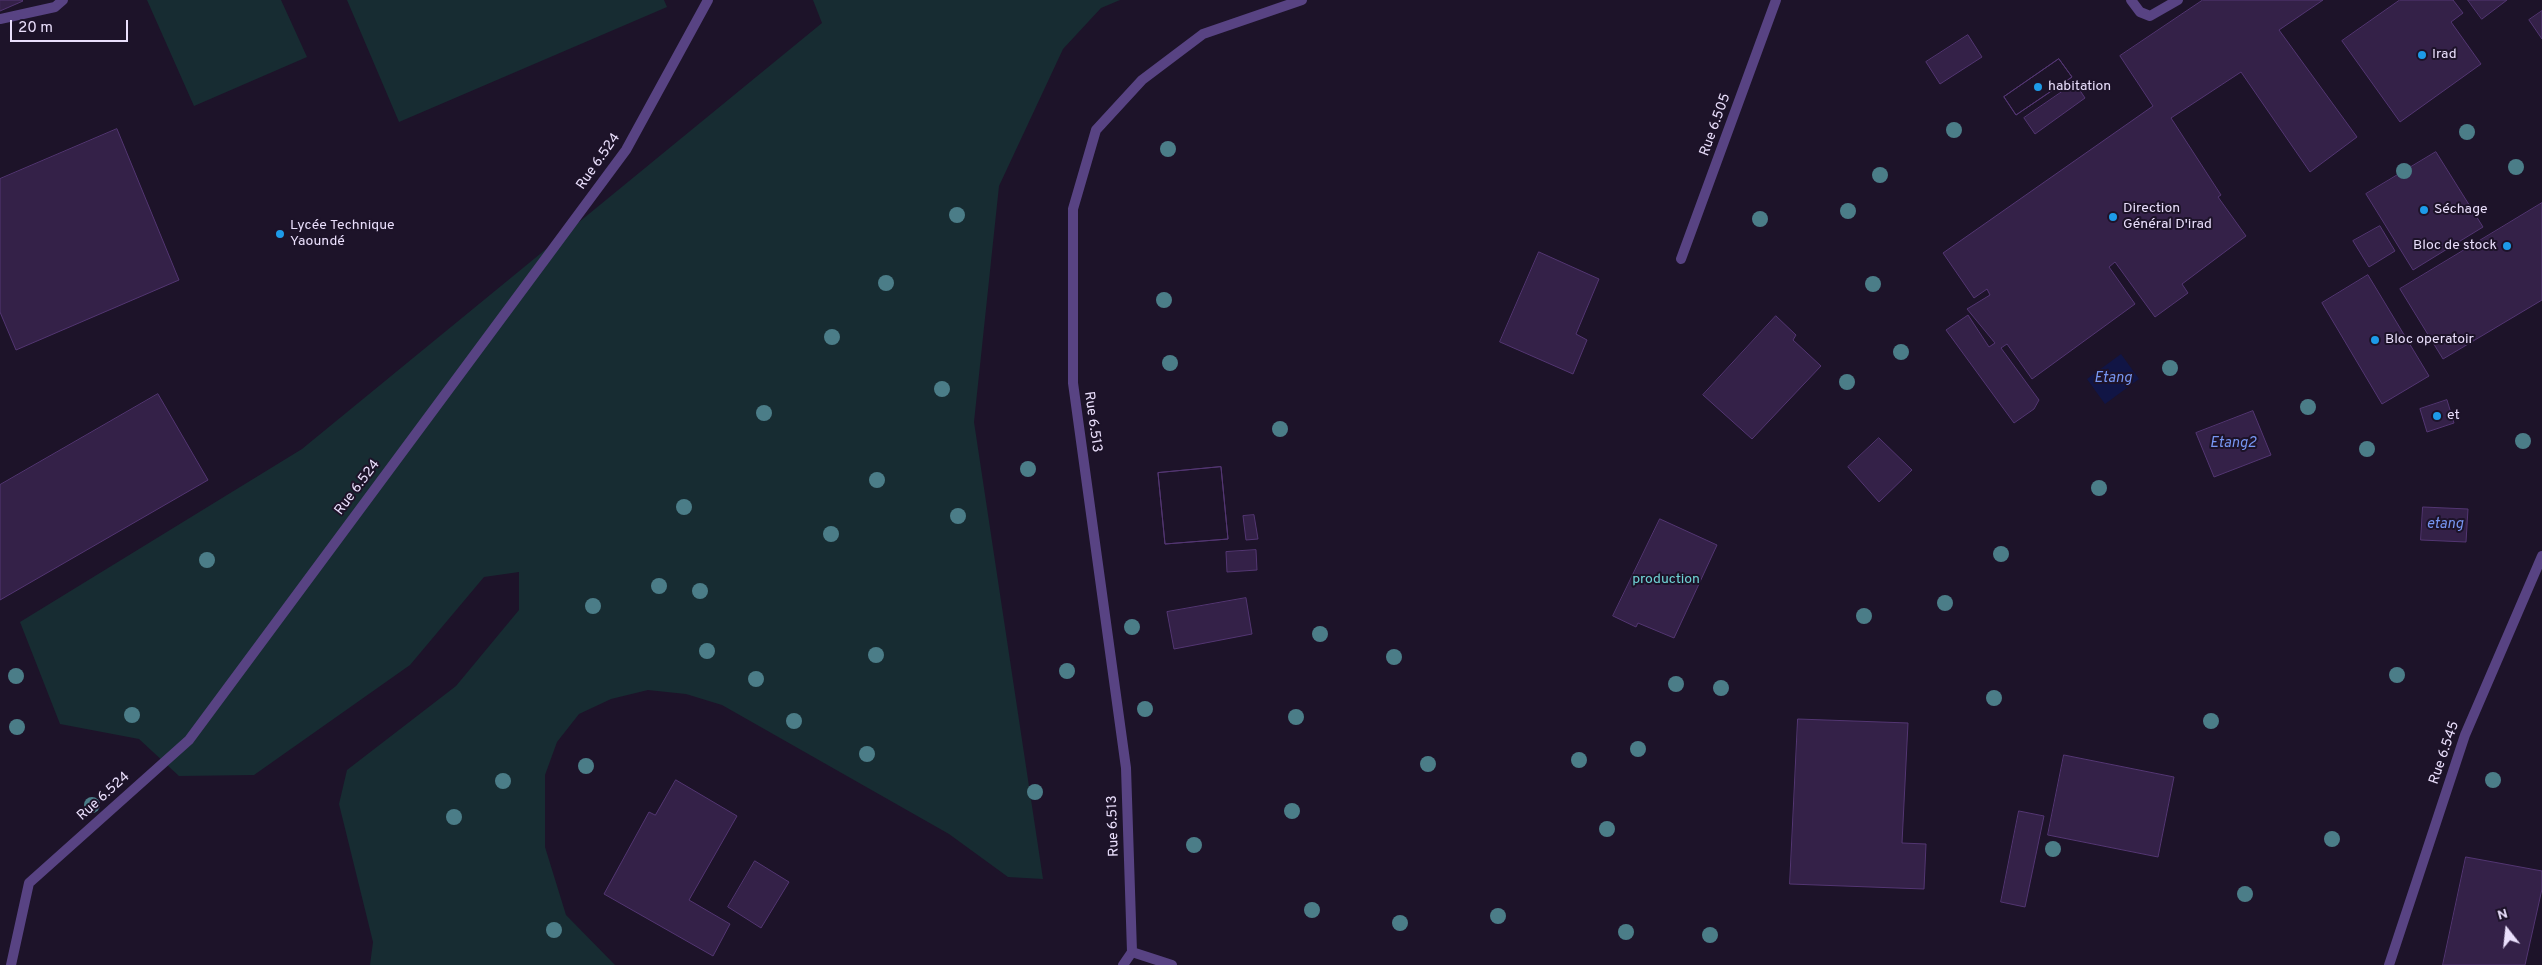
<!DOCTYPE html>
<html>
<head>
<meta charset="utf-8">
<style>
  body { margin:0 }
  #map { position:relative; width:2542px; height:965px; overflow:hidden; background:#1d1329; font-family:Overpass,sans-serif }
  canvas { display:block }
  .north { position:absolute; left:2482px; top:905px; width:50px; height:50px; -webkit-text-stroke:4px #1d1329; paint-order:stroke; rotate:344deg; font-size:14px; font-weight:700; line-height:20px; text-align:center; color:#eadffc }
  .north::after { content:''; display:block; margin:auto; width:18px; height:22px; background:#eadffc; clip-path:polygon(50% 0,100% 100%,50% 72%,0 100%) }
  .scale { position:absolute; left:10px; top:20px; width:118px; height:22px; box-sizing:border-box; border:2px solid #eadffc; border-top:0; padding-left:6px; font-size:15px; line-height:18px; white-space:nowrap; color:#eadffc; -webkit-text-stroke:4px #1d1329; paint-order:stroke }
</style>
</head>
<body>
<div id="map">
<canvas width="2542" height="965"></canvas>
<div class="north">N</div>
<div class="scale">20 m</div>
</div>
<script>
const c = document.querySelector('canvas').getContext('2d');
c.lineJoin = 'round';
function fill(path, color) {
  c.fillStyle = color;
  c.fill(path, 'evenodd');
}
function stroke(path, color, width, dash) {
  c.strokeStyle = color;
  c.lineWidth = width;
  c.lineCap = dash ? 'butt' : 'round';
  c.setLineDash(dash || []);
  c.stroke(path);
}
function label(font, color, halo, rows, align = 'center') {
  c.font = font + ' Overpass,sans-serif';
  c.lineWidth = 4;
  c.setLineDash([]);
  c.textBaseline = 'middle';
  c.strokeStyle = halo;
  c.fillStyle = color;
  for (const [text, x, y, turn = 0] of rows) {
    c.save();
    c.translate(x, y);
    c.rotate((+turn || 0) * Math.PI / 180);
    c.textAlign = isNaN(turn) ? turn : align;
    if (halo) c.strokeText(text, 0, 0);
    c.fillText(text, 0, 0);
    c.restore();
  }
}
fill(new Path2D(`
  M147,0H281L307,57L194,106Z
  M347,0H664L667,7L399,122Z
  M813,0H1120L1101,8L1063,49L999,186L974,422L1043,879L1008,877L949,834L722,705L686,694L648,690L611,699L579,714L557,742L545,775V847L566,915L615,965H370L373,942L339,804L347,770L456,686L519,610V572L484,577L410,665L254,775L179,776L139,739L60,724L20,622L302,449L822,23Z`), '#172c32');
fill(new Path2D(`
  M2121,354L2139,379L2105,404L2087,379Z`), '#111545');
const building = new Path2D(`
  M0,0H22L23,1L0,11Z
  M2203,0H2323L2279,30L2357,137L2310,172L2241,72L2171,118L2221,195L2218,197L2246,236L2182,284L2188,293L2155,317L2115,262L2109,267L2135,304L2032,379L2007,344L2001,348L2039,400L2034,409L2014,423L1946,330L1968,315L1989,347L1995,343L1967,309L1990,295L1987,289L1974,298L1943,253L2153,106L2120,56Z
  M2400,0H2453L2463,13L2451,22L2481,64L2400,122L2342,41Z
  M2468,0H2507L2482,19Z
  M2542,11V39L2529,20Z
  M1968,35L1982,57L1940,84L1926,62Z
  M2059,59L2072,77L2016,115L2004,97Z
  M2059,59L2072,77L2016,115L2004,97Z
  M2075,83L2085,98L2035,134L2024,118Z
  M117,129L179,280L16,350L0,312V179Z
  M2436,152L2483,227L2413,270L2366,194Z
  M2542,203V300L2443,359L2400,289Z
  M2380,226L2395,251L2369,267L2353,241Z
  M1539,252L1599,279L1576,334L1587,340L1573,374L1500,342Z
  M2368,275L2429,376L2382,404L2322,303Z
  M1776,316L1796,335L1793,340L1821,366L1752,439L1703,395Z
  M158,394L208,480L0,600V485Z
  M2447,400L2454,423L2427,432L2420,409Z
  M2253,411L2271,455L2214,477L2196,433Z
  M1879,438L1912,470L1879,502L1848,467Z
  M1221,467L1228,539L1165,544L1158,473Z
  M1221,467L1228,539L1165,544L1158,473Z
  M2423,507L2468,509L2466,542L2421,540Z
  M1254,515L1258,539L1246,540L1243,516Z
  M1660,519L1717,545L1674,638L1638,623L1636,627L1613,616Z
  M1256,550L1257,570L1227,572L1226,552Z
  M1246,598L1252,634L1174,649L1167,612Z
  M1798,719L1908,723L1902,843L1926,844L1924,889L1790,884Z
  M2064,755L2174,777L2158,857L2048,835Z
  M676,780L737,816L689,900L730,924L713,956L604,894L649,812L655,815Z
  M2019,811L2044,816L2025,907L2001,902Z
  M2466,857L2542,871V889L2525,965H2443Z
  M755,861L789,882L761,928L728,907Z`);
fill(building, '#342148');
stroke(building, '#533672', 1);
stroke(new Path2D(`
  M2131,0L2140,12L2150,16L2178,0
  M0,19L55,7L63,0
  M1681,259L1776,0
  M11,965L29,883L189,740L626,150L708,0
  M1123,965L1132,952
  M2389,965L2465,735L2542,556`), '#584383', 10);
stroke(new Path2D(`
  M1172,965L1132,952L1126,768L1073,383V209L1096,130L1142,80L1203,34L1302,0`), '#584383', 10);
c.fillStyle = '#4b7d88';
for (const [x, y] of [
  [1954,130],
  [2467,132],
  [1168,149],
  [2516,167],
  [2404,171],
  [1880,175],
  [1848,211],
  [957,215],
  [1760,219],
  [886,283],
  [1873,284],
  [1164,300],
  [832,337],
  [1901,352],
  [1170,363],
  [2170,368],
  [1847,382],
  [942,389],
  [2308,407],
  [764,413],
  [1280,429],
  [2523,441],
  [2367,449],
  [1028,469],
  [877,480],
  [2099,488],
  [684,507],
  [958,516],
  [831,534],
  [2001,554],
  [207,560],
  [659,586],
  [700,591],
  [1945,603],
  [593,606],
  [1864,616],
  [1132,627],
  [1320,634],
  [707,651],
  [876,655],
  [1394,657],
  [1067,671],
  [2397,675],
  [16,676],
  [756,679],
  [1676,684],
  [1721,688],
  [1994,698],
  [1145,709],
  [132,715],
  [1296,717],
  [794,721],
  [2211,721],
  [17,727],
  [1638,749],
  [867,754],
  [1579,760],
  [1428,764],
  [586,766],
  [2493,780],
  [503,781],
  [1035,792],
  [92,805],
  [1292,811],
  [454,817],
  [1607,829],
  [2332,839],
  [1194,845],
  [2053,849],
  [2245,894],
  [1312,910],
  [1498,916],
  [1400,923],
  [554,930],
  [1626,932],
  [1710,935]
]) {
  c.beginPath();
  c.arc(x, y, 8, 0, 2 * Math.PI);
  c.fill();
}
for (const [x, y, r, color] of [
  [2422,55,5,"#1d9be9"],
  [2038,87,5,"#1d9be9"],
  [2424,210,5,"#1d9be9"],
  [2113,217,5,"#1d9be9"],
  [280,234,5,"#1d9be9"],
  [2507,246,5,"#1d9be9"],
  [2375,340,5,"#1d9be9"],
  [2437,416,5,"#1d9be9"]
]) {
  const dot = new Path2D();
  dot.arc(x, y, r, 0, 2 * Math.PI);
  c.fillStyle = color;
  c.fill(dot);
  stroke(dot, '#1d1329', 2);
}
label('14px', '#eadffc', '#1d1329', [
  ["Irad",2432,55],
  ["habitation",2048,87],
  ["Direction",2123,209],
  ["Général D'irad",2123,225],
  ["Séchage",2434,210],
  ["Lycée Technique",290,226],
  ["Yaoundé",290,242],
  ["Bloc de stock",2497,246,"right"],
  ["Bloc operatoir",2385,340],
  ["et",2447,416]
], 'left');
label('14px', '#eadffc', '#1d1329', [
  ["Rue 6.505",1716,125,-70],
  ["Rue 6.524",599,162,-55],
  ["Rue 6.513",1092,422,82],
  ["Rue 6.524",358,488,-53],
  ["Rue 6.545",2445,753,-71],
  ["Rue 6.524",104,797,-42],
  ["Rue 6.513",1114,826,-92]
]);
label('14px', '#70d3d6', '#1d1329', [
  ["production",1666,580]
]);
label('italic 15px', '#7796f2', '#1d1329', [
  ["Etang",2113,379],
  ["Etang2",2233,444],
  ["etang",2445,525]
]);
</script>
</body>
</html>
